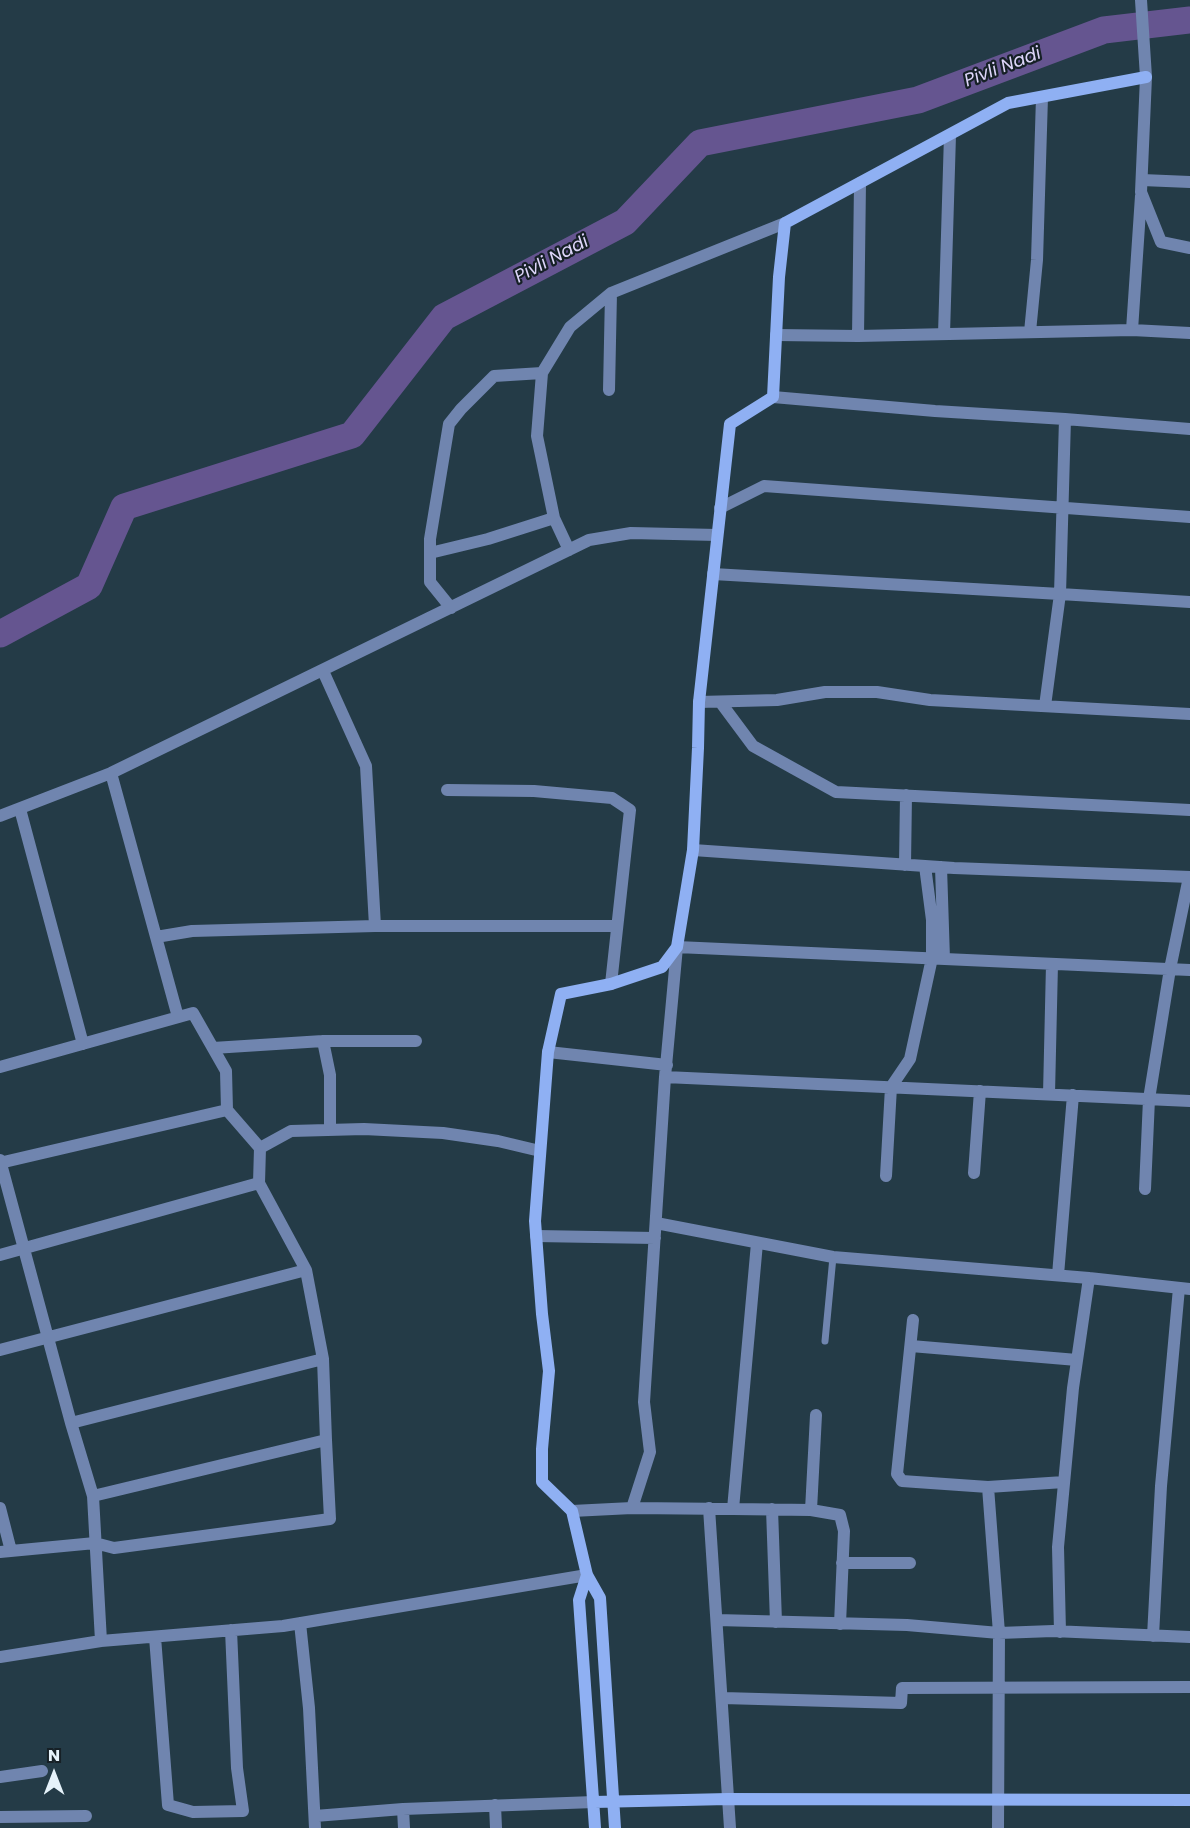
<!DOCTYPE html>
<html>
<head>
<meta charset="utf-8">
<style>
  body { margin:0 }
  #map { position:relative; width:1190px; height:1828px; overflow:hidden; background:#243b47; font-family:Poppins,sans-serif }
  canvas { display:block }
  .north { position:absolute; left:24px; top:1744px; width:60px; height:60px; -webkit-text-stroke:4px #162026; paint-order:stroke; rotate:0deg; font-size:16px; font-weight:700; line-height:24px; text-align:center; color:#e5f2fa }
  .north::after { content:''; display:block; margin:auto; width:21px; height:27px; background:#e5f2fa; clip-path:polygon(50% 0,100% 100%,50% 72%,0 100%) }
</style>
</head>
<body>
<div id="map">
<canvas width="1190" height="1828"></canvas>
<div class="north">N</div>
</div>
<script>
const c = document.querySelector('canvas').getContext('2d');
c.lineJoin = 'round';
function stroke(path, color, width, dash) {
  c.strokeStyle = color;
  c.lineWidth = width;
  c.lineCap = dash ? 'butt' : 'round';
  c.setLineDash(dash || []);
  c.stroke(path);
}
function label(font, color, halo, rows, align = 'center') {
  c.font = font + ' Poppins,sans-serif';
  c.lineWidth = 4.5;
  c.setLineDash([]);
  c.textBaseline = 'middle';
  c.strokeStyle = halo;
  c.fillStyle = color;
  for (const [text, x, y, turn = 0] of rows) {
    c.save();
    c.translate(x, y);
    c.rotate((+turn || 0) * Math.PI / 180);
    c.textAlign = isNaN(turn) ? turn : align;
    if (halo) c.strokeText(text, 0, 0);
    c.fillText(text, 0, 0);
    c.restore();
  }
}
stroke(new Path2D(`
  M0,634L89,586L124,507L352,435L444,317L625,222L700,143L918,100L1104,30L1190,20`), '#655590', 27);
stroke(new Path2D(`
  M825,1341L833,1257`), '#7085af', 7);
stroke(new Path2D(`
  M1141,0L1146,77L1141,192L1161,242L1190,248
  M1142,180L1190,182
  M1141,196L1132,330L1190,333
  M1030,332L1037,260L1042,97
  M944,334L950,135
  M776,335L858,336L1132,330
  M858,336L860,183
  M609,390L611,293L785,223
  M773,397L935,411L1065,419
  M1190,429L1065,419L1060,594L1190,602
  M720,508L764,486L1190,517
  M569,550L554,518L537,436L542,373L570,327L611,293
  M430,553L488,539L554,518
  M713,574L1060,594L1045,706
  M451,608L430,582V539L449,424L461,409L494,376L542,373
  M323,671L366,766L375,926
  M699,702L777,700L825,692H877L930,700L1190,714
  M721,703L753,746L836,792L1190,810
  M111,773L178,1017
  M447,790L534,791L612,798L630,810L611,984
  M20,809L83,1044
  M0,816L111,773L589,540L631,533L717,535
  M693,850L954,868L1190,877
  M905,865L906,795
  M941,867L944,959
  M156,937L192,931L375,926H616
  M323,1041L330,1075V1130
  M213,1048L323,1041H416
  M548,1052L667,1065
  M0,1067L193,1013L226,1071L227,1110L0,1163
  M665,1077L1190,1101
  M1049,1094L1052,964
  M260,1148L291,1131L364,1129L443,1133L498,1141L540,1151
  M0,1160L71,1423L93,1496L101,1641L283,1626L587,1575
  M974,1173L980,1091
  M886,1176L891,1087L910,1059L932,958V920L925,866
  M1145,1189L1149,1099L1170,969L1189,877
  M656,1223L833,1257L1089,1278L1190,1289
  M536,1236L655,1238
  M0,1255L259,1183L260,1148L227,1110
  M1058,1275L1073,1095
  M913,1320L897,1474L902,1481L988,1487
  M911,1346L1077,1360
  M0,1350L306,1270L259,1183
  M71,1423L323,1359L306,1270
  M93,1496L326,1440L323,1359
  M0,1508L11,1551
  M632,1508L733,1509L757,1243
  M709,1508L730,1828
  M733,1509L811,1510L816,1415
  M772,1509L776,1622
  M811,1510L840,1515L844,1531L840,1624
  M572,1511L632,1508L650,1452L644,1402L665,1077L677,947L1190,970
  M0,1552L95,1543L114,1548L330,1519L326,1440
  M842,1563H910
  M717,1620L907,1625L999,1633L988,1487L1064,1482
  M300,1623L309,1708L315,1828
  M1060,1632L1058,1547L1073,1388L1089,1278
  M1153,1636L1161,1486L1179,1288
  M155,1637L168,1805L193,1812L243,1811L237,1768L231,1630
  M0,1657L101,1641
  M723,1698L901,1703L902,1688L1190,1687
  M0,1777L42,1771
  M495,1805L496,1828
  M403,1809L404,1828
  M315,1816L403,1809L594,1802
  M0,1817L86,1816
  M998,1828L999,1633L1053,1631L1190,1637`), '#7085af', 12);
stroke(new Path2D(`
  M587,1575L579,1600L595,1828
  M594,1802L728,1799L1190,1800
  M615,1828L600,1598L587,1575L572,1511L542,1482V1449L549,1371L542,1314L535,1221L548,1052L561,994L611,984L662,967L677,947L693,850L698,748L699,702L730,424L773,397L779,277L785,223L1008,103L1146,77`), '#8fb0f3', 12);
label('italic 18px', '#ddd5f9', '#162026', [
  ["Pivli Nadi",1003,68,-21],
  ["Pivli Nadi",552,260,-28]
]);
</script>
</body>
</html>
